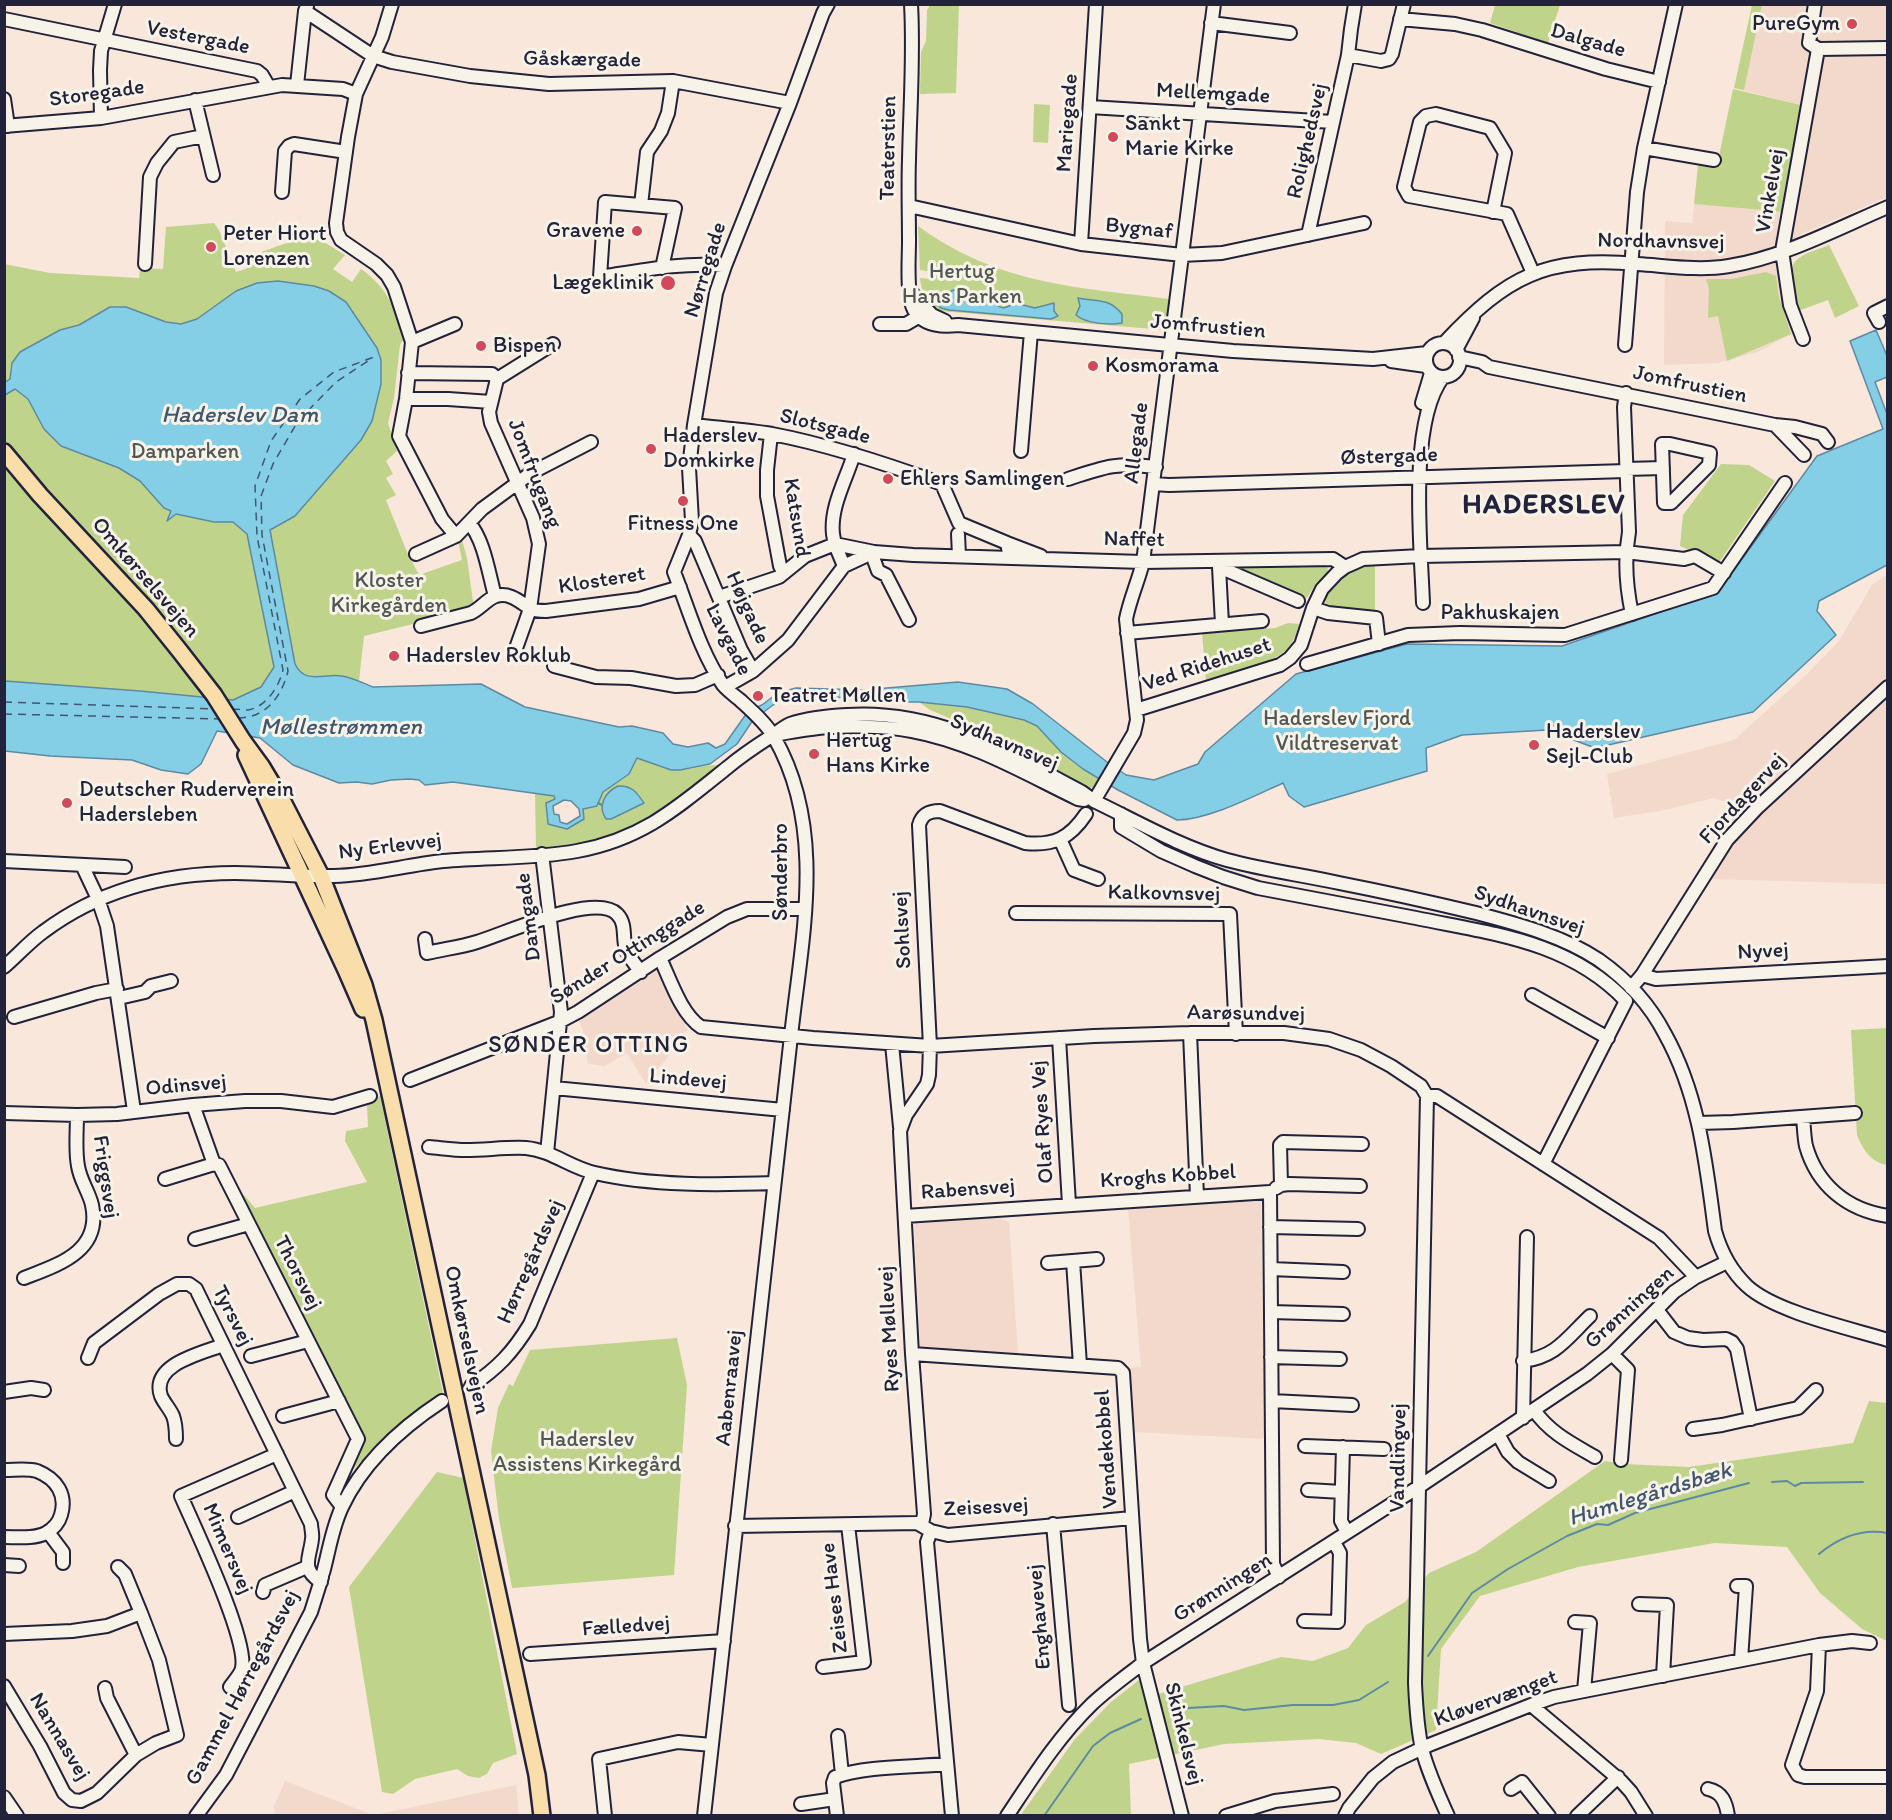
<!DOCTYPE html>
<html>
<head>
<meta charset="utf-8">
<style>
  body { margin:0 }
  #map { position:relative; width:1892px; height:1820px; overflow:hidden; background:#f8e7da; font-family:Itim,sans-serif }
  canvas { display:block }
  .frame { position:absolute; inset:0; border:6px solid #22223b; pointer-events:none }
</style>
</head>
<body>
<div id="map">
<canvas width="1892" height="1820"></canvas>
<div class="frame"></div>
</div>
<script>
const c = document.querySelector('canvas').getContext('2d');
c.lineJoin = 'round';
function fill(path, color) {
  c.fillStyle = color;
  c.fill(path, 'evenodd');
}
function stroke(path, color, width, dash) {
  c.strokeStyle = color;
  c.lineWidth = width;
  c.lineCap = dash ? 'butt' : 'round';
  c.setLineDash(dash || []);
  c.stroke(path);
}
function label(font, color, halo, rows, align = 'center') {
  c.font = font + ' Itim,sans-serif';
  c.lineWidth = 6;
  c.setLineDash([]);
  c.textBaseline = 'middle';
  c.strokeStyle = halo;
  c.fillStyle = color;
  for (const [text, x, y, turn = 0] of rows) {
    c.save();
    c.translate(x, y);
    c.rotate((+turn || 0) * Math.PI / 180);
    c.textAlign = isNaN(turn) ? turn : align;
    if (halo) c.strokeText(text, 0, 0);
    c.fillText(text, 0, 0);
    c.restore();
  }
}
fill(new Path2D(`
  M1762,5H1887V197L1801,234L1787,264L1795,332L1758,352L1717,363L1664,365L1665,221L1692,223L1694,204L1784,212L1801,105L1734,88L1744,89Z
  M1887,575V884L1711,879L1728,803L1714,798L1660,811L1614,818L1607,774L1734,740L1806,675L1839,641L1872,585Z
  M656,971L688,1030L678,1038L680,1042L646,1084L627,1053L605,1066L588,1064L583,1030L579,1021Z
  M1261,1199L1265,1439L1134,1432L1129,1368L1141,1367L1128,1208Z
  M996,1216L1009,1222L1018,1353L927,1351L920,1348L914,1226L916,1221Z
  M285,1781L373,1815H275L274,1806Z
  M516,1785L519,1815H375Z`), '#f2d9cc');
fill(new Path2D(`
  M931,4L959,5L956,93L920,94L921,52L926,41L927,10Z
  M1495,5H1560L1548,43L1490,23Z
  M1752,5H1762L1744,90L1734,88Z
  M1733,89L1801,105L1785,212L1694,204L1698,165L1718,161Z
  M1034,104L1050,105L1048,143L1033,142Z
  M214,223L219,230L236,272L246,269L250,263L256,261L263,266L260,253C271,248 304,236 315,239C325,241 336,250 345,255L333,269L352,282L361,269C388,288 394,308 405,337L400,345L394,398L388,423L397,451L386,461L393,474L386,478L396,495L386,500L407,552L419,575L462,560L458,541L462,540L467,558L474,609L364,636L359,681L341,676H308L299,672L261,687L233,700L140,691L5,681L4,264L50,273L139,278L140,268L163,269L166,227Z
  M918,226C998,284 1074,287 1169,299L1165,330L940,311C928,302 921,292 920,278L931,279L932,272L920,270Z
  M1829,245L1859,306L1835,318L1828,300L1798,311C1793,296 1783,269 1799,258C1807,252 1820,249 1829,245Z
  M1766,272L1776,276L1779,297L1791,334L1727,361L1718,316L1708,318L1709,288L1706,279H1731Z
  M1721,464L1749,465L1775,481L1720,561L1716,562L1680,546L1683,515Z
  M1375,564V614L1329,609C1316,595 1343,575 1356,569C1362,566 1369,565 1375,564Z
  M1327,565L1328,572L1316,583L1307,598L1286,589L1283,591L1234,567Z
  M1288,623L1299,624C1297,632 1295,639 1290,646C1275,665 1229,673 1206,681L1202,633L1275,628Z
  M919,702L967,707L1024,720L1037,726L1061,752L1099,779L1092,788H1087L954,720L930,710Z
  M637,757C649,762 664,771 678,770C692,770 706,764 720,765C673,803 631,838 568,846C557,848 546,848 536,848L535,793L554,796L555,799L548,823L567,829L584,819L583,809L597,806L603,792L629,774Z
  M1887,1028V1165C1871,1162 1863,1150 1857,1135L1851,1030Z
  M380,1096L443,1393L411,1414L390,1431L349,1474L361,1441L237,1197L244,1195L255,1208L367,1182L345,1141L346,1131L368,1127L367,1104Z
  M677,1338L687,1385L674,1575L512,1588L499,1519L491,1451L498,1408L509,1384L513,1386L530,1350Z
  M1869,1401L1887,1403V1641L1862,1629L1820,1593L1787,1547L1715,1543L1578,1567L1480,1596L1441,1649L1436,1730L1381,1754L1356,1743L1319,1739L1224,1744L1129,1764L1131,1815L1020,1816L1075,1739L1111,1702L1139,1680L1158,1694L1281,1657L1313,1661L1348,1648L1366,1625L1405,1602L1429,1573L1476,1552L1605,1461L1624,1464L1689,1467L1853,1443Z
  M437,1472L463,1478L517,1754L493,1763L487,1774L479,1778L468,1776L457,1769L415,1779L393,1794L382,1792L349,1587Z`), '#bfd48a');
const water = new Path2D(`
  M278,281L314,286L329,291L346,302L377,348L381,360V384L372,421L361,440L295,516L270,530L295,664C305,685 323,673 342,676C353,678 363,683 373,687L481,684L525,707L619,727L632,726L663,733L673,744L688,747L708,743L716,748L725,744L749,710L762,705L775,695L785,691L796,688L863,690L958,682L1007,689L1033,704L1107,762L1126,775L1154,780L1198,764L1205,752L1296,674L1407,644L1562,646L1718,592L1817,456L1883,429L1850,341L1876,330L1888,358L1887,377L1875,382L1887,414V565L1819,601L1817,611L1836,635L1753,712L1595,748L1547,730L1462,735L1426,748L1427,771L1304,807L1289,796L1283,783C1254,796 1208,820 1177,820L1118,790L1083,769L1061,752L1037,726L1024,720L967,707L919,702H870L849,698L801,695L784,699L773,705L753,720L737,744L710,764L680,770H671L637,758L629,774L603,792L597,806L583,809L584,819L567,829L548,824L546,803L555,799L554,796L453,782L425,785L419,780L410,779L391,780L372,784L357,782L339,783L293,765L260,738L217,731L201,764L188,774L161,770L132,760L50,756L5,751V681L140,691L233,700L261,687L274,667L247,534L233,522H214L176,514L167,521L171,511L164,508L140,481L119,468L61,446L44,429L28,399L15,389L5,395L4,383L10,379L12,363L20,352L60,330L79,325L110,307H126L166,322L181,324L197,319L236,291L257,283ZM564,800L571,801L579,809L580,816L567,824L560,822L559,815L554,814L553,806Z
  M954,290C963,291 968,295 976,299C980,300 986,300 990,302C1005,308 999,311 1015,303L1035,308L1054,303V311L1058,316L1051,319L949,310L941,308L934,301V298Z
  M1078,298C1097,302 1108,297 1122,314V323C1109,325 1086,324 1076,315L1080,306Z
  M618,786C632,785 637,793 644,803L611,819H606C597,806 605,792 618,786Z`);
fill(water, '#85cfe6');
stroke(water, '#5d8aa2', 1.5);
stroke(new Path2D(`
  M598,803L602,805
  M1772,1482L1787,1481L1795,1486L1801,1483L1863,1482
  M1819,1554C1838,1538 1862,1528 1888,1533
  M1428,1656L1472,1593L1508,1569L1567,1536L1597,1524L1608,1525L1635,1513L1749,1483
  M1171,1711L1188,1708L1224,1706L1244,1710L1293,1705H1333L1359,1700L1388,1682
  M1044,1816L1093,1746L1110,1733L1141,1719`), '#5d8aa2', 2);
stroke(new Path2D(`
  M4,702L216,709
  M232,709C237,709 243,710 248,710C266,707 279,687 283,670L257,536L255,486L271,441L300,399L334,372L374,357
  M4,714L221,719
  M238,718C266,718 282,696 288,671L262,535L261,496L273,464L298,421L336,382L371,359`), '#40566e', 1.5, [8, 6]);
const minor = new Path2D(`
  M392,4L382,37L356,94L348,137L336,223L337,232L341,240L376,264L387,275L394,287L412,342L406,399L399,436L442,519L456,536
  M911,4C914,56 910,108 909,160C908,187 909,214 909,242C909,258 906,296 914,310C923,326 941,327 958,325L1233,351L1373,359L1427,353
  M1815,4L1809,43L1818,49
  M305,11L373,56L392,62L470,76L549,84L673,81L790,103
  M4,19L257,71L262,75L269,87
  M1400,19L1455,24L1482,30L1606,69L1659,82
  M1211,23L1290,33
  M1348,55L1351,29L1355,4
  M297,85L305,11L307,6
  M4,99L8,126
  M195,100L213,175
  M1090,107L1333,122
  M101,118L100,70L101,51L115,4
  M4,126L101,118L282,85L343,89L356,94
  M1644,148L1714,160
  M282,192L285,151L289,146L294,144L346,152
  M641,205L647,152L661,131L668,113L673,81
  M909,206L1081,244L1182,255L1222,253L1364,223
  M1493,212L1505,153L1490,128L1436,114L1426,116L1420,122L1404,187L1409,196L1507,214L1533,273
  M1308,235L1348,55L1381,61L1389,59L1392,54L1404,4
  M1081,244L1096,4
  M145,264L150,177L157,163L174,142L203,136
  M662,268L675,208L605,202L600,277C638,271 687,261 725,266
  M911,292L932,315L945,321
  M1879,322L1874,313L1888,306
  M880,324H906L918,317
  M1803,339L1790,305L1782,251L1818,49L1888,48
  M412,342L455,324
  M1426 360a17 17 0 1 1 34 0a17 17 0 1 1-34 0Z
  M1444,343C1507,276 1545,256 1638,264C1668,266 1699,271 1729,266C1784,257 1836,229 1888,207
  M1625,345L1637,192L1644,148L1676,4
  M1456,350L1473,318
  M1459,357L1482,362L1489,367L1775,425L1795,427L1822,434L1828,442
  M1391,361L1426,366
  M408,373L492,374L497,379
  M1626,393L1624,407L1629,532C1624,560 1626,586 1632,614
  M406,399H448L491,402
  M1422,403L1431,373
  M694,425C720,428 747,430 772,434C830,445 887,464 942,484L959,523L1007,543L1010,558
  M1775,425L1804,455
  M771,434L767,470V496L780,566L784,573
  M1662,444H1670L1710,453L1709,465L1671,503H1664Z
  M1021,451L1031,332
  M854,454C846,480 830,507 833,534C834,545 840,556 844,566L874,552L913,555L1143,562L1333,559L1345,567
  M1626,469L1663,468
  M1068,479C1104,467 1117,462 1156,467
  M1153,484L1169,485L1626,471
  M469,523C484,539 489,575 495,596
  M958,534L959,556
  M689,535L695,541L741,650L753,671
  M1007,543L1041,556
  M835,544L874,552V560L878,571L886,575L909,620
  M416,554L456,536L482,509L531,473L591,442
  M1218,561L1219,567L1298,601
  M1219,567L1222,624
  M719,597L779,577L805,556L835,544
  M1423,603C1421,546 1408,423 1443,377
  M1313,608L1328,613L1376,618L1379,644
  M421,626L471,613C480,609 487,599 496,596C510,592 520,602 531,609C535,611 541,611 546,611L639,599L680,587
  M1127,633L1262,621
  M515,651L530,609L539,544L533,518L491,423L489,412L497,379L553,344
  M1307,664L1408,635L1460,633L1565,635L1713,588L1785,483
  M554,666L596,677L631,678L676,686L695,685L718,675
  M725,687L753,671L788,640L844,566
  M1136,710L1280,665L1290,658L1301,645L1313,608L1322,589L1337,573L1345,567L1363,559L1421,556L1626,552L1684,559L1695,556L1724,573
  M774,735C787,733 799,730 811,729C840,725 884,726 912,731C972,742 1024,773 1078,799L1084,800
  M1094,801L1134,733L1137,720L1126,619C1130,599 1138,582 1143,562L1214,4
  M1121,814V827L1161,851L1195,866L1223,877L1258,888C1311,898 1364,908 1416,918C1493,934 1569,941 1626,1001L1543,1164
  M1060,839L1074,870L1098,879
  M542,854L561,1012L547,1153
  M4,861L125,867
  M82,865L98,899L107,926L134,1111
  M1016,913L1230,914L1236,1034
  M425,939L427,953C444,949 461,947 477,942C504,934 595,892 617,914C627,924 622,937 626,949C628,957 636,965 641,972
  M660,958C670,979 681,1014 701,1027L813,1038L930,1046L1094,1036L1190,1033H1284L1329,1039L1361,1050L1391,1066L1421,1086L1427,1096H1437L1659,1238L1696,1277
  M4,967C17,956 29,942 43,932C99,890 166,873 235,873C268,873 301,877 334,876C371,875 406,865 443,861C487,857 535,859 577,851C643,839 678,807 728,767C741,756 756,746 770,737C777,733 783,727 790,724C808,718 828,716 847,715C936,709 1006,752 1082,792L1094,801C1138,822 1181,847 1227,860C1264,870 1302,875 1339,883C1385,892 1430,902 1476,913C1518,924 1563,936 1599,960C1626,979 1650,1005 1665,1034C1699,1095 1706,1163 1715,1231C1721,1252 1730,1270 1747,1286C1775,1312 1849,1328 1888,1340
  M1642,975L1656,979L1888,966
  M1631,988L1642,975L1727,840L1758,807L1888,687
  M1532,995L1608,1038
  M119,998L145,992L151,986L171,981
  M14,1017L96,993L117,989
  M1190,1033L1197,1196
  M1059,1038L1069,1204
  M892,1044L900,1127
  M410,1080L561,1021L578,1012L660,958L727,917L747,909H804
  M554,1088L783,1110
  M1427,1096L1415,1683C1416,1705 1417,1727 1422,1749C1428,1772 1438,1794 1448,1816
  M193,1105L214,1164L219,1165L358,1439L333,1495L342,1507
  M4,1113L77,1115L117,1114L193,1105L245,1101H281L333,1107L370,1096
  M1803,1117C1804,1126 1804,1137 1806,1146C1817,1185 1847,1210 1888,1216
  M1699,1123L1733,1122L1855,1113
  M429,1147C441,1148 454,1150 466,1150C486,1150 506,1147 526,1148C551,1150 571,1168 595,1173C651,1186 717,1185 774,1183
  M165,1179L214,1164
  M1281,1185L1280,1145L1283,1142L1362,1144
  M1276,1188L1281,1185L1289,1184L1360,1186
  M905,1216L1270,1192L1273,1564L1279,1577
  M1270,1227L1358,1229
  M195,1239L249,1224
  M1073,1261L1080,1365
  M1048,1263L1097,1259
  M1271,1269L1343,1272
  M24,1278C57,1265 102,1252 92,1205C89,1192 80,1180 78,1166C75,1150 77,1131 77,1115
  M1657,1310L1674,1332L1688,1338L1703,1340L1726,1339L1732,1342L1737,1349L1751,1419
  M1271,1312L1343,1314
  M912,1354L1118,1368L1123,1373L1140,1639L1143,1663L1182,1816
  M1612,1354L1628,1370L1621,1460
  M251,1356L308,1341
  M1271,1357L1340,1359
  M88,1358L94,1343L159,1294L177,1284H189L196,1289L311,1524C311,1529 313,1534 312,1539C310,1558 300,1569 321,1582
  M1523,1361C1556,1357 1567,1338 1590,1316
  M471,1386C498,1368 513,1352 530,1324L593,1173
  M4,1392L31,1388L44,1390
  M1272,1401L1352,1405
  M1534,1410C1550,1433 1571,1443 1595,1457
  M283,1416L339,1401
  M1523,1418L1527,1237
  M1693,1429L1722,1425L1798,1408L1816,1390
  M1498,1434L1508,1452L1518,1462L1549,1481
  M176,1439C176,1432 176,1424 173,1416C170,1409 164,1403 161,1396C150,1364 203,1353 223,1345
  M1305,1446L1384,1449
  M1343,1447L1341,1521L1347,1532
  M4,1470C15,1470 28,1468 37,1471C57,1479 67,1495 61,1515C59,1522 53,1529 46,1533C34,1539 18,1537 4,1537
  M1308,1490L1342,1492
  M238,1517L295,1491
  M922,1524L924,1514L912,1354L900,1131L906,1115L927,1084L929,1075L930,1046L919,825C922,814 929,811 940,811L1025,843C1054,846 1070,838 1086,814
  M1053,1524L1069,1705
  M735,1526L917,1523L931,1531L948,1535L1132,1518
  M931,1531L927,1542L952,1816
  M48,1532L63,1552V1563
  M4,1565L19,1566
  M118,1567L125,1574L141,1613
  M323,1573C329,1551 332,1528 342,1507C363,1462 401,1428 442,1401
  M1737,1586H1746L1741,1660
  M263,1592L265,1585L307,1567
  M1639,1604L1667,1605L1663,1676
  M1304,1621L1338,1622L1340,1553L1334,1542
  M1575,1622L1590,1623L1584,1691
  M4,1634L72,1631L107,1626L141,1613L159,1660L177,1735L156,1743L136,1755L97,1793L81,1801L72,1800L64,1793L40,1746L4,1686
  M1819,1645L1817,1691L1792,1765L1798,1775L1805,1777H1888
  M530,1654L724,1641
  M823,1667L864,1662L848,1525
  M230,1687C234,1681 241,1674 242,1668C248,1639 195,1528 181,1496L277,1454
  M105,1688L107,1698L136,1755
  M1531,1705L1621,1781L1631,1792L1646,1816
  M838,1736L842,1774
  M1511,1789L1522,1782L1549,1816
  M1708,1789C1722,1792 1726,1802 1728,1816
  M4,1797L17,1816
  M801,1804L835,1799
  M196,1816L226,1775L311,1612L322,1577
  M605,1816L599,1759L678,1742L712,1745
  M704,1816L791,1036C802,936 827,829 774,737C766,723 752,711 740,700C734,695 728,691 723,685C700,651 689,610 674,572L689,535L692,521L689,468L694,425L716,293L725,266L790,103L823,13L828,4
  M837,1816L833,1783L835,1777C864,1766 915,1767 947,1764
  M1007,1816C1033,1777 1058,1737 1092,1704C1108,1689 1126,1676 1143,1663L1420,1486L1587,1374L1612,1354L1674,1292L1696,1277L1727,1262
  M1226,1816L1275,1801L1333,1794
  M1345,1816L1349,1808L1373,1778L1393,1762L1429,1745L1531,1705L1554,1697L1584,1691L1819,1645L1852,1641L1870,1643
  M1577,1816L1618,1777`);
const major = new Path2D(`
  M4,452L40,495L146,609L179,650L214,695L243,741L262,767L283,802L321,876L364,985L374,1020L537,1775L542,1816
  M246,755L346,970L363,1009`);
stroke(minor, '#22223b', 16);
stroke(major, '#22223b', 20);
stroke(minor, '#f7f3e8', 12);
stroke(major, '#f9deab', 15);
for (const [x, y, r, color] of [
  [1852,24,6,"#d1495b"],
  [1113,137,6,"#d1495b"],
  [637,231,6,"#d1495b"],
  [211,247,6,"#d1495b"],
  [668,283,8,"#d1495b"],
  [481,346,6,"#d1495b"],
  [1093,366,6,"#d1495b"],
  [651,449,6,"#d1495b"],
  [888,479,6,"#d1495b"],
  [683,501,6,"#d1495b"],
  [394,656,6,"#d1495b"],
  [758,696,6,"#d1495b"],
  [1534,745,6,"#d1495b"],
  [814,754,6,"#d1495b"],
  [67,803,6,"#d1495b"]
]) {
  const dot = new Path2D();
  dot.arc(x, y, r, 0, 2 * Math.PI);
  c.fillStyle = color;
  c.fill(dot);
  stroke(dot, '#f7f3e8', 2);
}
label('22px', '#22223b', '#f7f3e8', [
  ["PureGym",1840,24,"right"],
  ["Sankt",1125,124],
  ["Marie Kirke",1125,149],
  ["Gravene",625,231,"right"],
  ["Peter Hiort",223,234],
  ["Lorenzen",223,259],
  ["Lægeklinik",654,283,"right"],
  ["Bispen",493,346],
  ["Kosmorama",1105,366],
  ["Haderslev",663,436],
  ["Domkirke",663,461],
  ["Ehlers Samlingen",900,479],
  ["Fitness One",683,524,"center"],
  ["Haderslev Roklub",406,656],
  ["Teatret Møllen",770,696],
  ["Haderslev",1546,732],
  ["Sejl-Club",1546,757],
  ["Hertug",826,741],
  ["Hans Kirke",826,766],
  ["Deutscher Ruderverein",79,790],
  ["Hadersleben",79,815]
], 'left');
label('22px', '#22223b', '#f7f3e8', [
  ["Vestergade",198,38,11],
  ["Dalgade",1588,41,16],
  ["Gåskærgade",582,60,1],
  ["Storegade",97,94,-8],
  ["Mellemgade",1213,94,3],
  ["Mariegade",1068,123,-86],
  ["Rolighedsvej",1308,141,-77],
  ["Teaterstien",889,148,-89],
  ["Vinkelvej",1771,191,-80],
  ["Bygnaf",1139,229,6],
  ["Nordhavnsvej",1661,242,1],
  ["Nørregade",706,270,-73],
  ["Jomfrustien",1208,327,5],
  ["Jomfrustien",1690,385,12],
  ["Slotsgade",825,427,14],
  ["Allegade",1137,443,-83],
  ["Østergade",1389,457,-2],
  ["Jomfrugang",534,474,69],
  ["Katsund",796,518,81],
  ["Naffet",1134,540,1],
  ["Omkørselsvejen",145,578,49],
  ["Klosteret",602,581,-9],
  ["Højgade",747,608,66],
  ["Pakhuskajen",1500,613],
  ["Lavgade",728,640,63],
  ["Ved Ridehuset",1207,665,-18],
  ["Sydhavnsvej",1004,743,23],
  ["Fjordagervej",1743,799,-47],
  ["Ny Erlevvej",390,847,-7],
  ["Sønderbro",781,872,-90],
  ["Kalkovnsvej",1164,894,1],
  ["Sydhavnsvej",1529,911,19],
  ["Damgade",529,917,-97],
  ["Sohlsvej",903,930,-93],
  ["Nyvej",1763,952,-3],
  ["Sønder Ottinggade",628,953,-32],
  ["Aarøsundvej",1246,1014,1],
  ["Lindevej",688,1080,5],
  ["Odinsvej",186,1086,-5],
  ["Olaf Ryes Vej",1043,1122,-94],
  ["Friggsvej",105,1177,82],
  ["Kroghs Kobbel",1168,1177,-4],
  ["Rabensvej",968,1190,-4],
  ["Hørregårdsvej",531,1262,-66],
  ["Thorsvej",297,1273,63],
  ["Grønningen",1630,1308,-42],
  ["Tyrsvej",232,1316,63],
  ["Ryes Møllevej",890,1329,-93],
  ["Omkørselsvejen",466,1340,78],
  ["Aabenraavej",730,1388,-84],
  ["Vendekobbel",1107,1449,-94],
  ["Vandlingvej",1399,1458,-89],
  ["Zeisesvej",986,1508,-3],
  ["Mimersvej",227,1549,67],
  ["Grønningen",1223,1588,-32],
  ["Zeises Have",835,1598,-97],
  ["Enghavevej",1040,1617,-95],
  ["Fælledvej",626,1627,-4],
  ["Gammel Hørregårdsvej",243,1688,-62],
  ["Kløvervænget",1496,1699,-20],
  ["Skinkelsvej",1183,1734,76],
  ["Nannasvej",59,1737,59]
]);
label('22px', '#515753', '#f7f3e8', [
  ["Hertug",962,272],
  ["Hans Parken",962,297],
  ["Damparken",185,452],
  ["Kloster",389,581],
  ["Kirkegården",389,606],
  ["Haderslev Fjord",1337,719],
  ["Vildtreservat",1337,744],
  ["Haderslev",587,1440],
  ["Assistens Kirkegård",587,1465]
]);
label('italic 24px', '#40566e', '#f7f3e8', [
  ["Haderslev Dam",240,416],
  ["Møllestrømmen",341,728],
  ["Humlegårdsbæk",1650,1495,-17]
]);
c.letterSpacing = '1.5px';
label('24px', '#22223b', '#f7f3e8', [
  ["SØNDER OTTING",589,1046]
]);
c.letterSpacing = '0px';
c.letterSpacing = '1.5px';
label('bold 28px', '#22223b', '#f7f3e8', [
  ["HADERSLEV",1544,506]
]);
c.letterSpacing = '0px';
</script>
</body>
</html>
